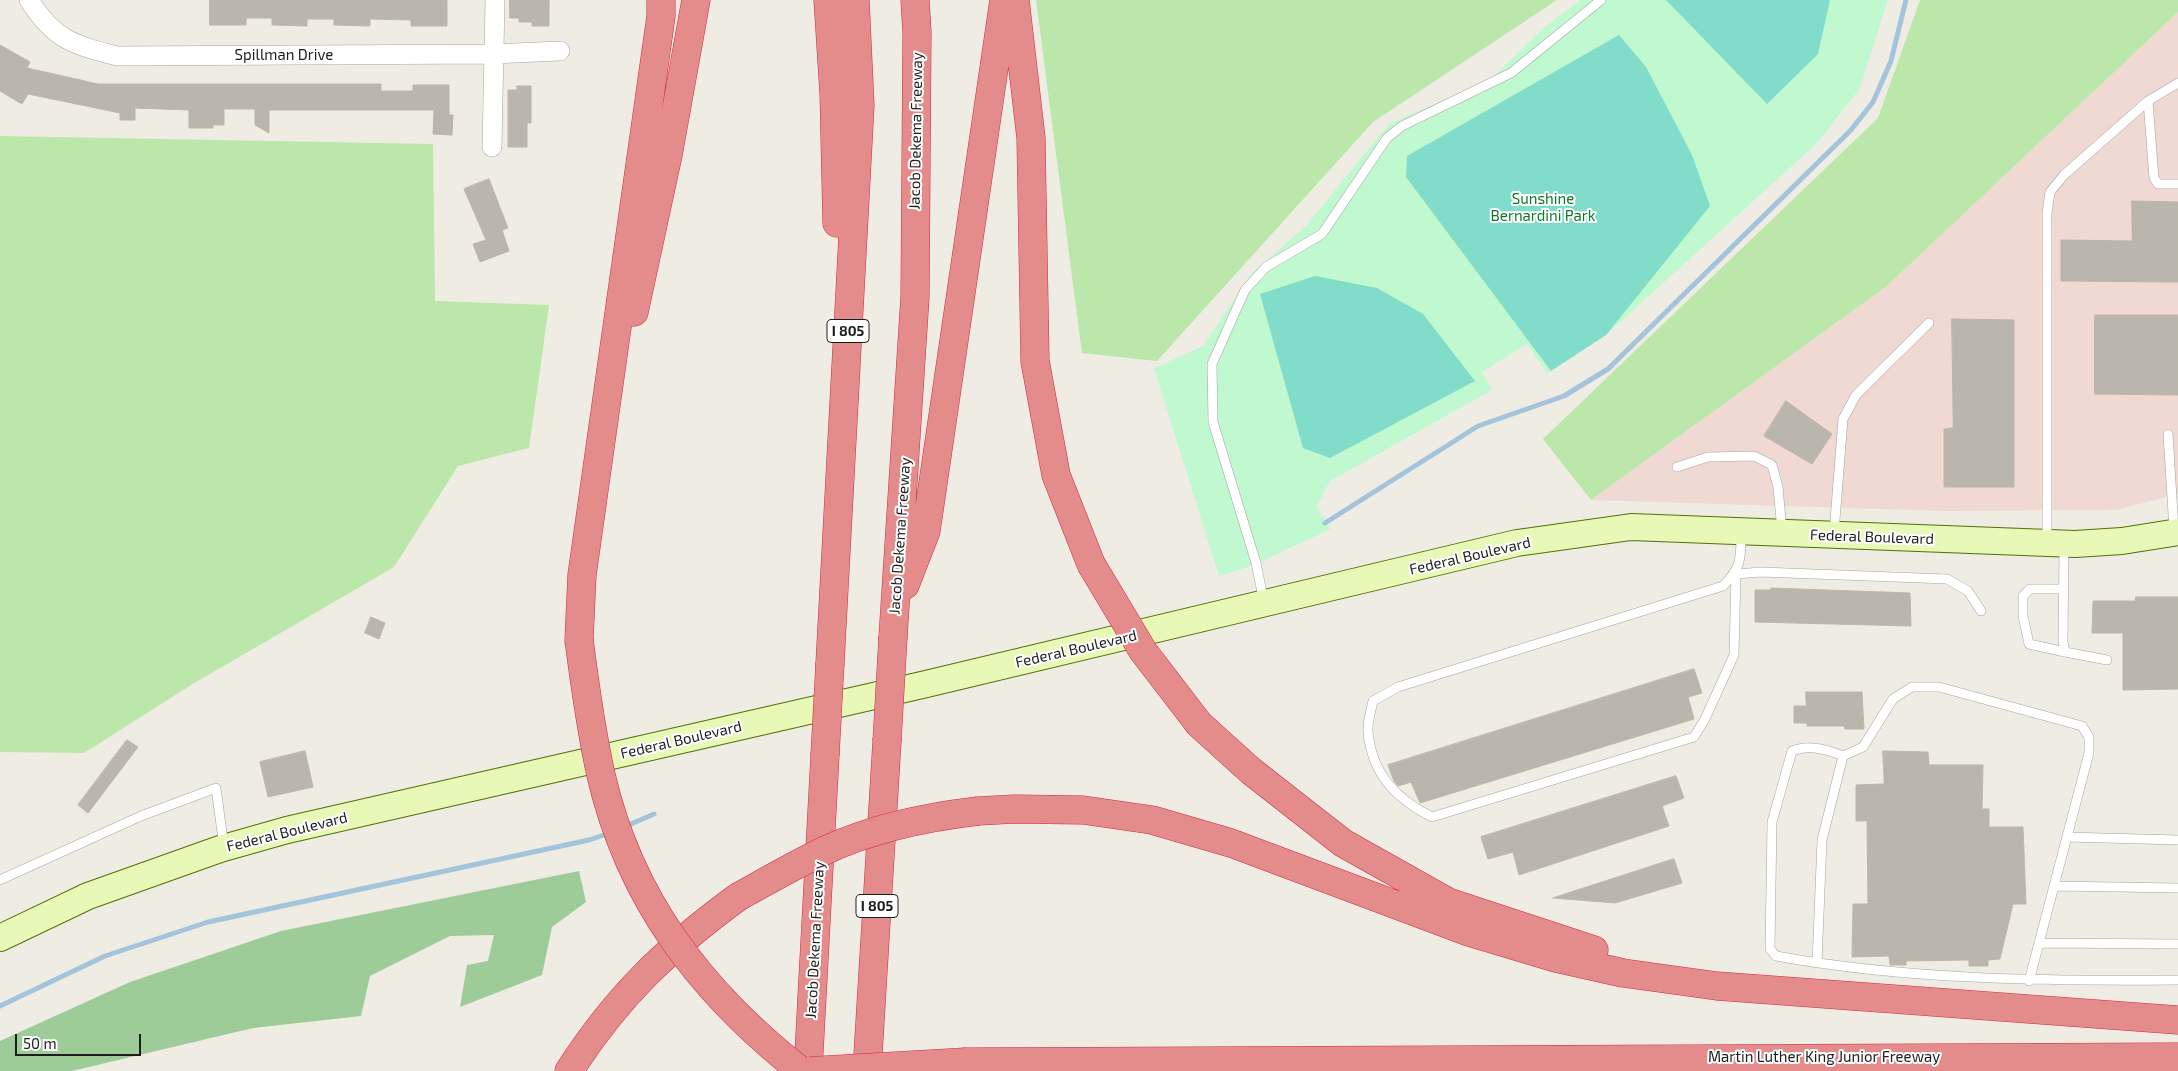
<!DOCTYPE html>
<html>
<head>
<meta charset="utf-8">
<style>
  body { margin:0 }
  #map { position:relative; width:2178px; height:1071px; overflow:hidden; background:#eeece3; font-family:"Exo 2",sans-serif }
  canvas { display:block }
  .scale { position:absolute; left:15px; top:1034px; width:126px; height:22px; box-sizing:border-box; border:2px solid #1d1d1d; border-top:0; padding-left:6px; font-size:15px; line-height:18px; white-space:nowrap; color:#1d1d1d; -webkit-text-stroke:4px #fff; paint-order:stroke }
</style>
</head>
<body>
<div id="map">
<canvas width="2178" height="1071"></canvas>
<div class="scale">50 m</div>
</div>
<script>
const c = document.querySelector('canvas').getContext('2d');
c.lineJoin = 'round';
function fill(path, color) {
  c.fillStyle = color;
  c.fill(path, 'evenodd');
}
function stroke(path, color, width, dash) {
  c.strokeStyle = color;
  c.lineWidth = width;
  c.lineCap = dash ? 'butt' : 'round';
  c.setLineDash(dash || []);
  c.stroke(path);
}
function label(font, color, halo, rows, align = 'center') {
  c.font = font + ' "Exo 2",sans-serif';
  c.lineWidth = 4;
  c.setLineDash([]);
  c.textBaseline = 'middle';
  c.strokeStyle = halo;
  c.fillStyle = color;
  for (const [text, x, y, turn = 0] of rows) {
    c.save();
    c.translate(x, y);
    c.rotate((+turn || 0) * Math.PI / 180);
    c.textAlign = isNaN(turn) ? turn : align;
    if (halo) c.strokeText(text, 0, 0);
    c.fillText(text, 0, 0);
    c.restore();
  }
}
fill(new Path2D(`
  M2178,12V494L2116,510L1945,511L1591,500L1887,286Z`), '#efd9d2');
fill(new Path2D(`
  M1036,0H1557L1373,122L1157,361L1082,353Z
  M1920,0H2178V12L1887,286L1591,500L1543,439L1878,118Z
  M0,136L433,144L435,301L549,305L529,448L458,466L394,567L191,685L84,753L0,752Z`), '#bce7aa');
fill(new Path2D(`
  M579,871L586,902L552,927L542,975L460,1007L467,965L488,961L494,935L450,936L370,976L361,1016L253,1028L72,1071H0V1041L130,982L281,931Z`), '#9ecc98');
fill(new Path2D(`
  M1581,0H1888L1860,88L1818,142L1606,335L1547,373L1527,344L1482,372L1492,390L1330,481L1316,507L1331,529L1248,567L1219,576L1154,368L1203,346L1252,273L1306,226L1389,124L1490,80L1546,26Z`), '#c0f8cf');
fill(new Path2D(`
  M1666,0H1830L1818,54L1767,104Z
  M1619,35L1646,67L1692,155L1710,206L1606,335L1551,371L1406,177L1407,156Z
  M1315,276L1377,288L1423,314L1475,381L1330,458L1303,448L1260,294Z`), '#82dcca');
stroke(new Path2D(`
  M1325,523L1478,426L1564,396L1608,369L1851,130L1873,102L1891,61L1906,0
  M624,827L654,814
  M0,1006L105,956L208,922L589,840L610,833`), '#a4c4db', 5);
const building = new Path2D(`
  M210,0H447V26H411V20L370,19V26L334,25V19H307V26L272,25V18H246V25H210Z
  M510,0H549V26H532V22H519V18H510Z
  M0,45L30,62L27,68L98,84H381V91H413V85H449V115H453L452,135L433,134L434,110H269V133L255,125V109H224V125H213V128H189V110L135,108V120H120V113L28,94L22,104L0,91Z
  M517,86H531V123H527V147H508V90H517Z
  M489,179L508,228L502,230L509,251L480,262L473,244L486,240L464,189Z
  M2132,201L2178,202V282L2061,281V240L2132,241Z
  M2095,315H2178V395L2095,394Z
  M1952,319L2014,320V487H1944V429L1953,428Z
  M1786,401L1832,434L1812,464L1764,436Z
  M1771,588L1910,593L1911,626L1755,622V590H1771Z
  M2136,597H2178V689L2123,690V633H2092L2093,601H2135Z
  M371,617L385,623L379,639L365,633Z
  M1694,669L1702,693L1688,697L1694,719L1420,803L1411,782L1398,786L1394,781L1388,765Z
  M1806,692H1862L1864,729H1845L1844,726H1807V723H1794V706H1806Z
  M127,740L138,747L88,813L78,805Z
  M305,751L313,787L268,797L260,762Z
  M1883,751L1928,752L1929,765H1983L1982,809H1989V827H2023L2026,904H2013L2000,959L1988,960V966H1969V960L1906,961V965H1890L1889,956L1852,957L1853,904H1868L1867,821H1856V785L1884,784Z
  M1676,776L1684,798L1662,806L1669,826L1519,875L1513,852L1488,859L1481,837Z
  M1674,859L1682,883L1615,903L1553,898Z`);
fill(building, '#bab5ad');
stroke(building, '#bfb6a6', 1);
const lane = new Path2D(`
  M2148,101L2154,178L2158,184H2178
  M2168,434L2174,530
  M1677,467L1708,457L1754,456L1772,465L1778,487L1782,531
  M1834,533L1843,419L1856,395L1929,323
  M1741,535C1741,559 1741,568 1723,586L1398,687L1373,701C1371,711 1367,723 1368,732C1372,774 1396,799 1432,817L1694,737L1705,719L1734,655L1736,574L1761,572L1947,579L1968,591L1981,611
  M2047,541V213L2050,192L2064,175L2148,101L2178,83
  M2064,547L2063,642L2065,652L2107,660
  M2063,589H2030L2023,596V616L2029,644L2065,652
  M1264,602L1256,563L1213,422L1212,364L1245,290L1266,267L1322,234L1387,138L1402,126L1511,73L1601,0
  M2067,837L2178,840
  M0,880L141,816L216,788L224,847
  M2054,886L2178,888
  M2039,943L2178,944
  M1817,963L1822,840L1843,756
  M2029,981L2089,753V737L2082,726L1939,687H1912L1893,699L1863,747L1843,756C1827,749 1808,744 1792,751L1772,822L1770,949L1776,956C1908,980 2044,981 2178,980`);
const street = new Path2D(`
  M29,0C54,40 74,45 117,56L493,54L560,51
  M492,147L495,0`);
const secondary = new Path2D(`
  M0,938L88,896L220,849L287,830L922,685L1517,543L1631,527L2075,544L2122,541L2178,532`);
const highway = new Path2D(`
  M828,0L834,93L837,223
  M1015,0L1031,138L1035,361L1056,475L1091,564
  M634,312L668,155L696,0
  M905,585L926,531L1004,0
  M893,637L915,297L917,32L915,0
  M579,640L582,575L661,16V0
  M830,663L860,105L855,0
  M1199,724L1251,771L1343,843L1448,902L1594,950
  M978,811L1015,809L1083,810L1152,820L1231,843L1466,931L1556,958L1623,973L1717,986L2178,1020
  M966,1062L2178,1057
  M569,1071C618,995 666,950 738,897
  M808,1071L825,755
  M867,1071L887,741`);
stroke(lane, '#a4a4a4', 10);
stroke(street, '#a4a4a4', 20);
stroke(secondary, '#527107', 28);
stroke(highway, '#d42843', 29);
stroke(lane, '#fff', 9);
stroke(street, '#fff', 19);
stroke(secondary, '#e8f8b7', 26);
stroke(highway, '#e48c8c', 28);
const highwayBridge = new Path2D(`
  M1091,564L1143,651L1199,724
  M579,640C585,686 591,731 601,775C630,901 702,993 801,1071
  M887,741L893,637
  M825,755L830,663
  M738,897C767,881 796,864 826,850C873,828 927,817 978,811
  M810,1071L966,1062`);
stroke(highwayBridge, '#d42843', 29, []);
stroke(highwayBridge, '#e48c8c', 28);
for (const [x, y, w] of [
  [848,331,42],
  [877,906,42]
]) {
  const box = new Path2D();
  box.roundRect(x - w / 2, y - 11.5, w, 23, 4);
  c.fillStyle = '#fff';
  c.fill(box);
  stroke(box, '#1d1d1d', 1);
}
label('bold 14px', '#1d1d1d', null, [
  ["I 805",848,331],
  ["I 805",877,906]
]);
label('15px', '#1d1d1d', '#fff', [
  ["Spillman Drive",284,55],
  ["Jacob Dekema Freeway",916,131,-89],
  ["Jacob Dekema Freeway",900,536,-86],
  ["Federal Boulevard",1872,537,2],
  ["Federal Boulevard",1470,556,-13],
  ["Federal Boulevard",1076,649,-13],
  ["Federal Boulevard",681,740,-13],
  ["Federal Boulevard",287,832,-14],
  ["Jacob Dekema Freeway",815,940,-87],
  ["Martin Luther King Junior Freeway",1824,1057]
]);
label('15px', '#0e782a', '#fff', [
  ["Sunshine",1543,199],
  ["Bernardini Park",1543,216]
]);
</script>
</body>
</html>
